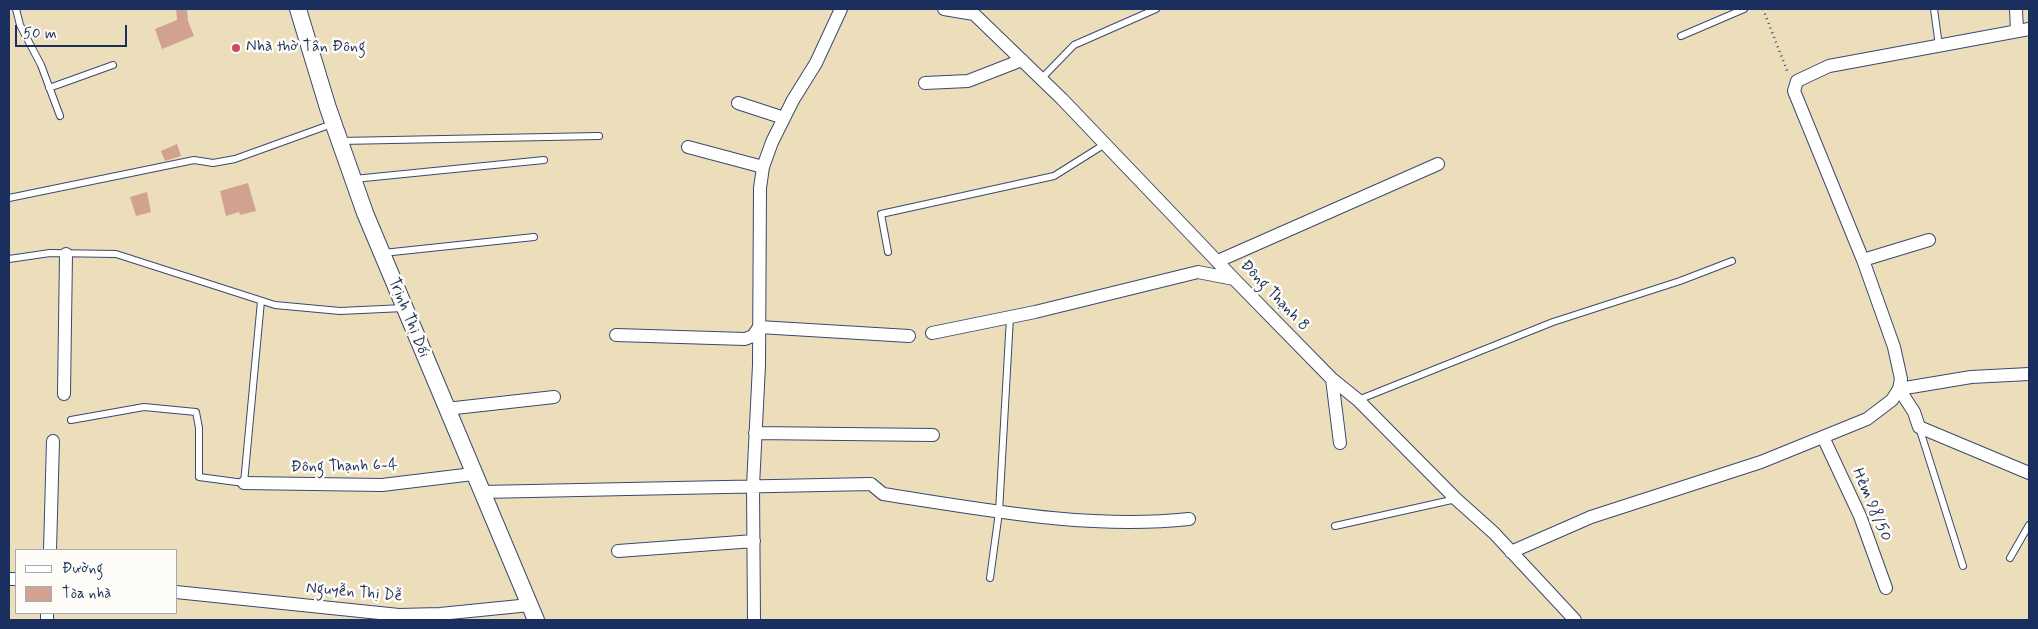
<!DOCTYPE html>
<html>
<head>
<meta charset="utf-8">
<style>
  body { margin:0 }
  #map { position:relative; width:2038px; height:629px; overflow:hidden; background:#eddebb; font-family:Mynerve,sans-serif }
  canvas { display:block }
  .frame { position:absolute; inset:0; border:10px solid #1b2f5e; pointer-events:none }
  .legend { position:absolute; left:15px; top:549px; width:162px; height:65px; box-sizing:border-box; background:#fdfcf7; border:1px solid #a3aaba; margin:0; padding:6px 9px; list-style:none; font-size:15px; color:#1b2f5e }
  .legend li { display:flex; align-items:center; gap:10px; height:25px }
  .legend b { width:25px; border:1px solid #a3aaba }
  .scale { position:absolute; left:15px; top:25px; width:112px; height:22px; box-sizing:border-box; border:2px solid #1b2f5e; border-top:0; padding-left:6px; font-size:15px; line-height:18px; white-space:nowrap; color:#1b2f5e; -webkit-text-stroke:4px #fdfcf7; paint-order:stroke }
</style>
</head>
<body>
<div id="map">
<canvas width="2038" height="629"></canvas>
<div class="frame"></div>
<ul class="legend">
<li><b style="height:6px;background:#fff"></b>Đường</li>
<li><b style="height:14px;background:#d0a28f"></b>Tòa nhà</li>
</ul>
<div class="scale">50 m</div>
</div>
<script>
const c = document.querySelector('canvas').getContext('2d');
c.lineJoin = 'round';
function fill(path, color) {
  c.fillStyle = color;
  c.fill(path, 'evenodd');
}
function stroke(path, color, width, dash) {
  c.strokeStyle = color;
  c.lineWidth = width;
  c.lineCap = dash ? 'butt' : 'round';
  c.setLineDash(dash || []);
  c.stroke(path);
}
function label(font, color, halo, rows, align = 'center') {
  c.font = font + ' Mynerve,sans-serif';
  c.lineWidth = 5;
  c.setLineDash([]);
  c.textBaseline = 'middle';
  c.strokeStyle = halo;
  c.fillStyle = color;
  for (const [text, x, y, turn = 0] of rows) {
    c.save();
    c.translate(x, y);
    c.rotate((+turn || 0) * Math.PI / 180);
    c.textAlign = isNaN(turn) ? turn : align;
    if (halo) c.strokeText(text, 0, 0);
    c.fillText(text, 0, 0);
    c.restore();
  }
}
fill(new Path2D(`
  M176,9H187L188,21L194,36L162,49L155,29L177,20Z
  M177,144L181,156L165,161L161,151Z
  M248,183L256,211L240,215L239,212L226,216L220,191Z
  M147,192L151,212L136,216L130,197Z`), '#d0a28f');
const service = new Path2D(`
  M16,9L20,25L41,65L60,116
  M1934,9L1939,46
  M1681,36L1744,9
  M1041,79L1074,45L1156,9
  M49,88L113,65
  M340,141L599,136
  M354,179L544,160
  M9,198L194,160L213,163L235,159L332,124
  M888,252L881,214L1054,176L1105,144
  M383,253L534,237
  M9,259L50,253L116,254L275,305L340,311L404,308
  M1358,400L1553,322L1680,281L1732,261
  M71,420L144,407L196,412L199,428V477L244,483L261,301
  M1919,427L1963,566
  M1335,526L1456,499
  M2010,558L2029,525
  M990,578L999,512L1010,317`);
const minor = new Path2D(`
  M944,9L974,14L1062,99L1234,279L1332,379L1358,400L1456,499L1494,533L1575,620
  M2016,9L2017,31
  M925,83L968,81L1022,60
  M738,103L784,118
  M688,147L763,167
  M1863,260L1929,240
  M1218,261L1438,164
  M932,333L1035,312L1198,272L1234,279
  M616,335L745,339L753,336L759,327L909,336
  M2029,374L1971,377L1899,389L1914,412L1919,427L2029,473
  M1332,379L1340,443
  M64,394L66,254
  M446,409L554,397
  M755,433L933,435
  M1823,437L1860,516L1886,588
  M244,483L382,485L473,474
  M482,492L871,484L883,494C981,509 1089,530 1189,519
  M50,550L53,441
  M618,551L754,541
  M1511,552L1591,517L1761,462L1867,419L1892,400L1899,389L1901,379L1894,347L1863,260L1794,91L1797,81L1829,66L2029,29
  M9,579H16
  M176,592L399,615L440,614L530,605
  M47,620V613
  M754,620L753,486L759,365L760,188L763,167L772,142L793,100L816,63L841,9`);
const tertiary = new Path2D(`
  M298,9L328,108L365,213L536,620`);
stroke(service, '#3a496c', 8);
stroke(minor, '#3a496c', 14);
stroke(tertiary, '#3a496c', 18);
stroke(new Path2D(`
  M1763,9L1788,73`), '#3a496c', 2.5, [1, 4]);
stroke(service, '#fff', 6);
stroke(minor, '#fff', 12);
stroke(tertiary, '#fff', 16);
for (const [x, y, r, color] of [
  [236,48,5,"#d1495b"]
]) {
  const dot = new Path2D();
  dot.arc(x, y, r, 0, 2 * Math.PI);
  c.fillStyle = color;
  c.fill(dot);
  stroke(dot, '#fdfcf7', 2);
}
label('16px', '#1b2f5e', '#fdfcf7', [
  ["Nhà thờ Tân Đông",246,48]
], 'left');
label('16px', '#1b2f5e', '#fdfcf7', [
  ["Đông Thạnh 8",1274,296,46],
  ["Trịnh Thị Dối",408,318,68],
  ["Đông Thạnh 6-4",344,467,-1],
  ["Hẻm 98/50",1871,505,67],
  ["Nguyễn Thị Dễ",354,593,5]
]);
</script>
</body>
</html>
